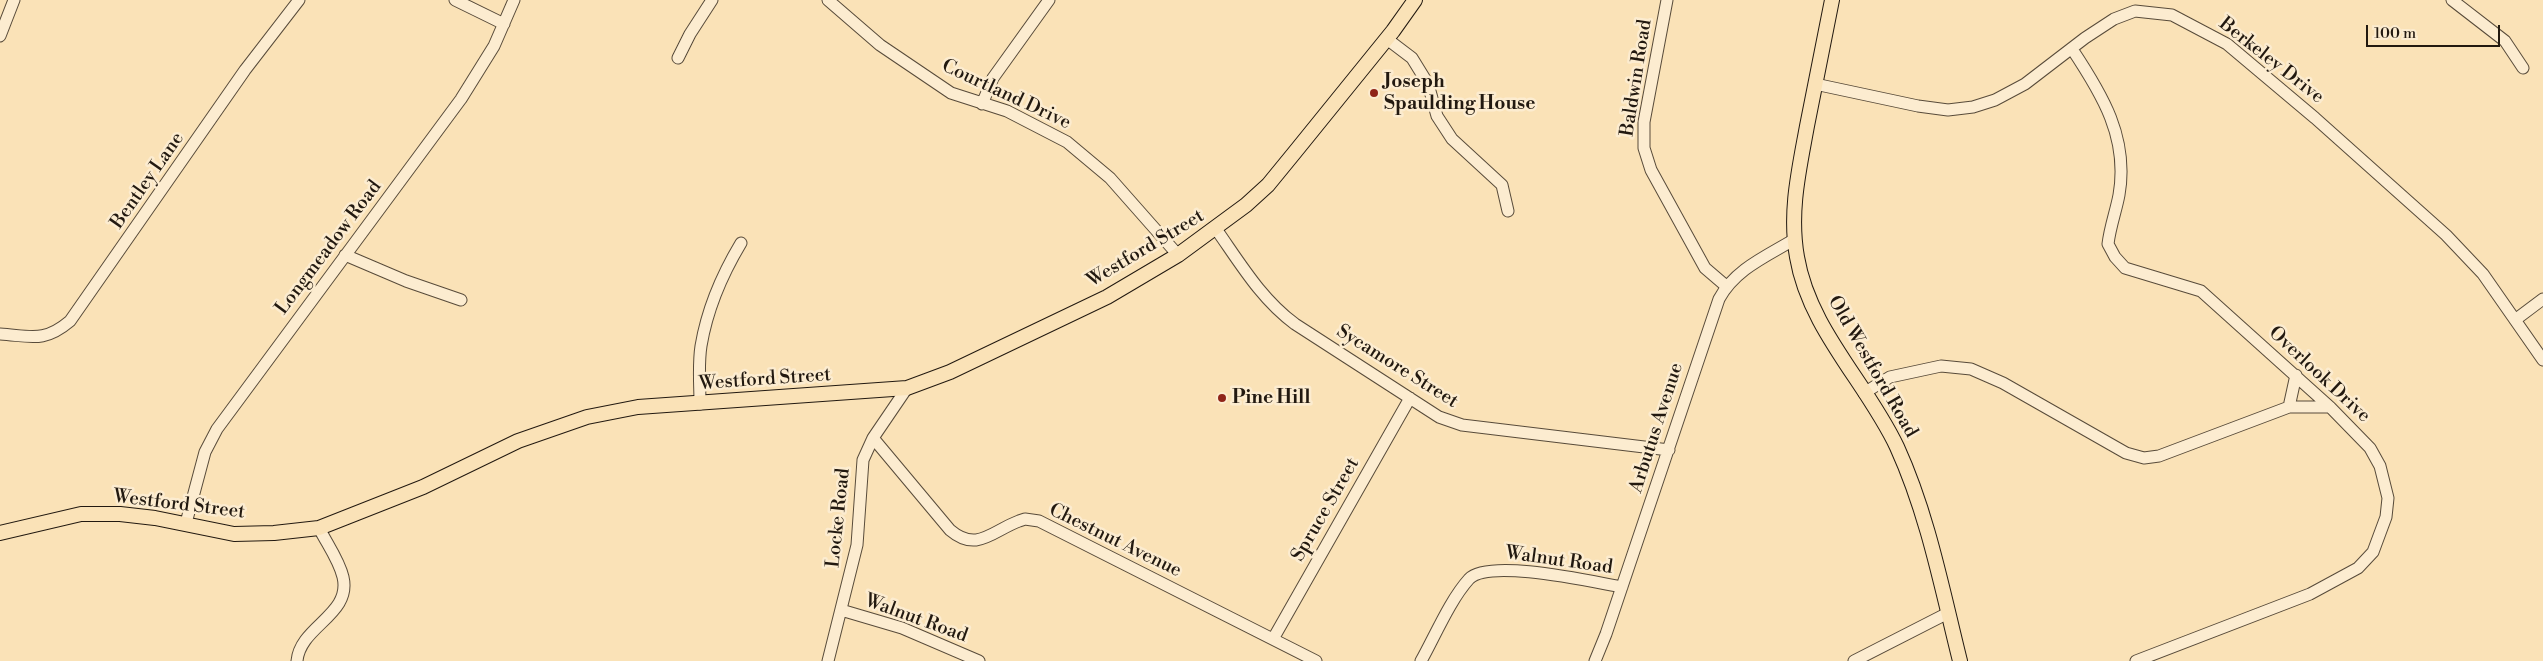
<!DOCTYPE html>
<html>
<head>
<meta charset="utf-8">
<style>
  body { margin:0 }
  #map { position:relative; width:2543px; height:661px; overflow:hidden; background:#fae2b7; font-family:"Libre Bodoni",serif }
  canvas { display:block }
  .scale { position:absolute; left:2366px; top:25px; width:134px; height:22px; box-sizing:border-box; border:2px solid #221910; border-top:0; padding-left:6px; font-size:15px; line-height:18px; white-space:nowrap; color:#221910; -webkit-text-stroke:4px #fcecd0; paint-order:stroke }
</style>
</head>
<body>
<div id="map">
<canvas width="2543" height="661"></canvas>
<div class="scale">100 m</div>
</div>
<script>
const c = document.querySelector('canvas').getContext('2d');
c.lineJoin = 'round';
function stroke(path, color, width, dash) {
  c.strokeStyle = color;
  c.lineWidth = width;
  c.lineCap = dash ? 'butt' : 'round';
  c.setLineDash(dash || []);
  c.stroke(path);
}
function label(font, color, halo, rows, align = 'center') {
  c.font = font + ' "Libre Bodoni",serif';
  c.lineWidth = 5;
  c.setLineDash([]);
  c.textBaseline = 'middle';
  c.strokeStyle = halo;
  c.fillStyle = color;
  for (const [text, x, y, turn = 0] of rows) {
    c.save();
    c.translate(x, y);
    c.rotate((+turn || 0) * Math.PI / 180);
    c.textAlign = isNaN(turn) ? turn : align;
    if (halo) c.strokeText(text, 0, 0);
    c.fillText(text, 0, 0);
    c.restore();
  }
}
const minor = new Path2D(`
  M455,0L504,24
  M828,0L880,45L951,93L1007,111L1067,142L1110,178L1178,255
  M1667,0L1644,122V148L1651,170L1705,268L1726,286
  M2452,0L2505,41L2523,68
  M0,36L14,0
  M1387,39L1412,58L1428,84L1437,116L1452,139L1502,185L1508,211
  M2072,49C2102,94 2129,138 2119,195C2116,211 2110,227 2108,244L2115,257L2125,268L2201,291L2330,407L2370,448L2380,466L2388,498L2386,517L2373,552L2358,568L2310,594L2136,661
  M678,58L690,34L712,0
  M1815,84L1918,106L1948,110L1973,107L1995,100L2025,84L2085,38L2114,19L2135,11L2172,15L2227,44L2315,118L2446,235L2483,274L2543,360
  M982,104L993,78L1049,0
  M1216,229C1240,263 1261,299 1295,324L1439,417L1462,425L1669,450
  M345,255L406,281L461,300
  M2515,320L2543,299
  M0,334C31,336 44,343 70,321L245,70L299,0
  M1864,393L1890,377L1941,366L1971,369L2003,383L2126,453L2144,458L2159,456L2289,407H2330
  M700,404C700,385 698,365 701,346C707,310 723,273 741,243
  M2289,407L2296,375
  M873,438L950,530C977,553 992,531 1019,521L1025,519L1039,521L1316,661
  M186,523L205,452L217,429L461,99L494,46L514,0
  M841,610L902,628L979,661
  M1273,639L1410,398
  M297,661C300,626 352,615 343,577C339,560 327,544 319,528
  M828,661L857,545L863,460L873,438L907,388
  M1421,661C1435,636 1450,600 1469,579C1489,558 1593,582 1622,587
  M1595,661L1606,634L1719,299C1735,269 1767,256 1795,239
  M1854,661L1948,613`);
const major = new Path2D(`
  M1832,0C1824,42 1815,84 1807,126C1799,170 1789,212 1797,257C1809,329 1867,383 1897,447C1928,515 1942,589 1960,661
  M0,533L81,514H120L155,518L234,534L274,533L319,528L423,487L518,441L587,417L638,407L907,388L950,372L1107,297L1178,255L1246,205L1268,185L1295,152L1393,31L1415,0`);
stroke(minor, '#584b3a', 13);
stroke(major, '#221910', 16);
stroke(minor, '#fcecd0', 11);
stroke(major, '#fae2b7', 14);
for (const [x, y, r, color] of [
  [1374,93,5,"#8f2418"],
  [1222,398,5,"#8f2418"]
]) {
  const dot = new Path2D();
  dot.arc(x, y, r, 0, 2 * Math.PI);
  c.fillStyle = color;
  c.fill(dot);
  stroke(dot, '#fcecd0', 2);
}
label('19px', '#221910', '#fcecd0', [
  ["Berkeley Drive",2271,61,38],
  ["Baldwin Road",1637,78,-81],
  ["Courtland Drive",1006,95,25],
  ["Bentley Lane",148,181,-55],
  ["Longmeadow Road",329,248,-53],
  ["Westford Street",1146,249,-31],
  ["Sycamore Street",1397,367,32],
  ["Old Westford Road",1872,367,60],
  ["Overlook Drive",2319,375,43],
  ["Westford Street",765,380,-4],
  ["Arbutus Avenue",1657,428,-72],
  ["Westford Street",179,505,7],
  ["Spruce Street",1326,510,-60],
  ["Locke Road",839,518,-84],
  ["Chestnut Avenue",1115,541,26],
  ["Walnut Road",1559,561,8],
  ["Walnut Road",916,619,20]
]);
label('bold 19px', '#221910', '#fcecd0', [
  ["Joseph",1384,82],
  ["Spaulding House",1384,104],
  ["Pine Hill",1232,398]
], 'left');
</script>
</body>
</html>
